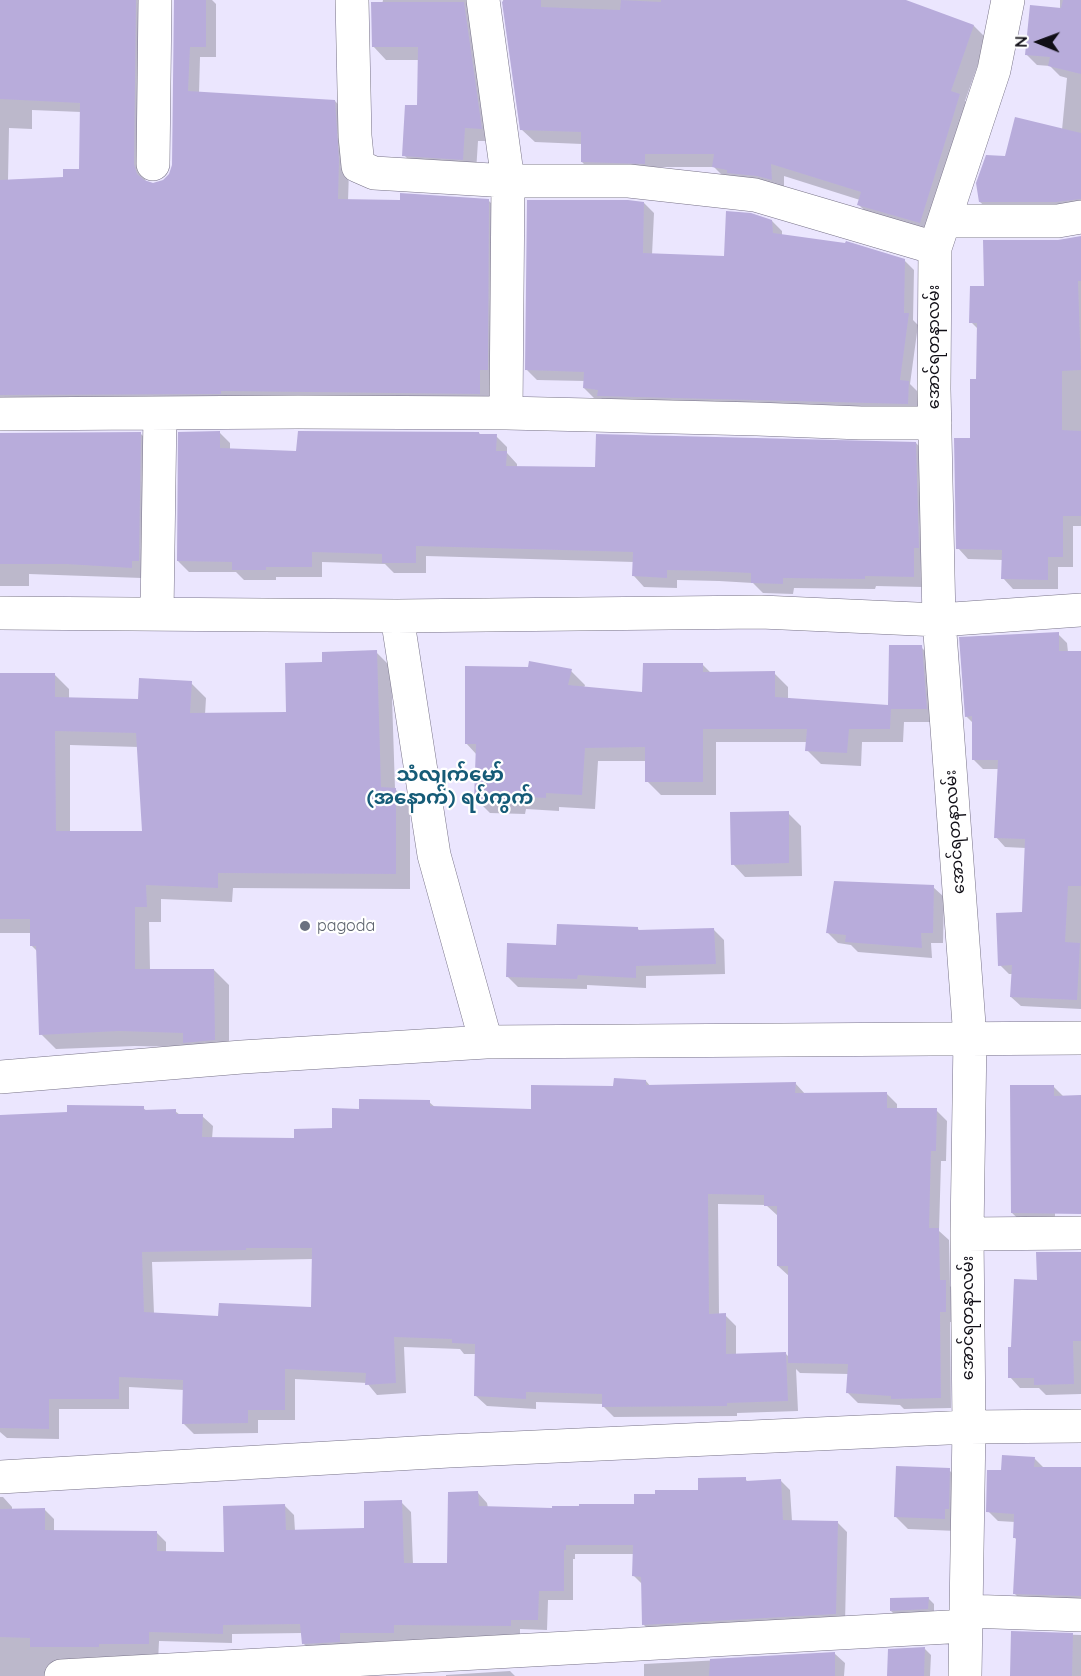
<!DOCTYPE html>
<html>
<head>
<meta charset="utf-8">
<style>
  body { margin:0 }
  #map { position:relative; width:1081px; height:1676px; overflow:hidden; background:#ebe6fe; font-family:Quicksand,sans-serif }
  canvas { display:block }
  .north { position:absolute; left:1009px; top:12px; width:60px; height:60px; -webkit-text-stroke:4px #fff; paint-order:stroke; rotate:271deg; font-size:16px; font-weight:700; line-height:24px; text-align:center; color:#110f17 }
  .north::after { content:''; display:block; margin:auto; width:21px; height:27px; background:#110f17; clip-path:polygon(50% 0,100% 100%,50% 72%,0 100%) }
</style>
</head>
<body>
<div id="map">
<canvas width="1081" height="1676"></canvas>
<div class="north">N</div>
</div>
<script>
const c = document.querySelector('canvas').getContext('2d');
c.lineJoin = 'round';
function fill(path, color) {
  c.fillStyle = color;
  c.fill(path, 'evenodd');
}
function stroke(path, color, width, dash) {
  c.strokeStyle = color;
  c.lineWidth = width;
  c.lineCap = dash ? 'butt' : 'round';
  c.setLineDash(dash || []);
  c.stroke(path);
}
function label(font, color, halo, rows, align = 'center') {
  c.font = font + ' Quicksand,"Noto Sans Myanmar",sans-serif';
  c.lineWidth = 4.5;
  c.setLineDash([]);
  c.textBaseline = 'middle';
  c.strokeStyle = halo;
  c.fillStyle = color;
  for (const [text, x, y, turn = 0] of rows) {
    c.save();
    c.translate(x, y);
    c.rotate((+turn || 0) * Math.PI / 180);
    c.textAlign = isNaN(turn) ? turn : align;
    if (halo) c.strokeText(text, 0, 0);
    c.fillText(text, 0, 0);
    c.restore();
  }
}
fill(new Path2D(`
  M0,0H150L144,175L146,182L153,184L163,181L170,175L173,164L175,0H212L216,4V57H200L199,93L335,101L345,112L349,171L348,201L488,200L499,211L490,404L0,409ZM32,110L81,112L80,171L65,179L8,180L9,128L32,129Z
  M383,0H483L494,141H478L476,172L417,168L404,155L419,107V60H386L373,46Z
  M503,0H902L974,26L987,39L965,101L973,108L933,235L872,218L859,205L860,200L784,176V192L727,180L714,167H658V176L595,175L582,162V144L535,142L521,129Z
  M1060,0H1081V211L991,212L980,202L1006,157L1062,130L1067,78L1060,76L1050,66L1037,65L1026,54L1060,9Z
  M644,203L654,213L652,255L726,258L772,221L782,231V236L904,260L914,270L913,320L918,325L910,384L918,392V414L609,406L601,398H594L584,388L585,381L537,380L527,370Z
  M1081,238V526H1073V567H1058V589H1013L1003,578V560L968,559L958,548L978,380L979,330L971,322L986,288L1058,241Z
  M0,433H140L151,444L142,578L29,574V586H0Z
  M220,433L230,443V450L297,453L479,433L481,435L496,436L507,447V453L517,464V468L597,469L916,443L926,454L924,587L876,586L875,589L794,588L793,594L763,593L753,583L719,581L677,580V588L644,587L634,576V562L426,556V573H394L385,564L322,562V577H276V580H244L236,572H189L178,561Z
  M1058,634L1067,643L1068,652H1081V1009L1021,1006L1011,997L1013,974H1009L1000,965L1023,913L1026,848L1005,847L996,837L999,769H983L973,759V723L966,716Z
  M921,647L935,661L940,722H904L903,742H862L861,766L821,764L807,750V742H716V795H661L647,781V761H598L595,809L559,807V811L526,809L525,814L490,813L476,799L477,755L466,743L571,671L585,685L584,688L644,694L702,664L711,673H774L788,687V700L889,707Z
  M376,652L391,667L395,789L410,804V889L233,888L232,902L161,899V922H149L150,970H214L229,985V1055L188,1047L135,1046L56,1049L41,1034L38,952L31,945V933H0V674H54L69,689V699L140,700L191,683L206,698L205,715L287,714L324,663ZM70,745L139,747L144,832H70Z
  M788,813L801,826L802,876L745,877L733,864Z
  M933,887L944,897L943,943H931L932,958L858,952L851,945L838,943L828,933Z
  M637,928L640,931L714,930L724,940L725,974L646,976V988L587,985V989L518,987L507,976L558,947Z
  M646,1081L651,1087L795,1083L806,1095L886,1093L897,1104V1110H936L947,1121L946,1161H941L939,1231L949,1240L950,1286L956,1292V1322H950L951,1408L904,1409L900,1405L858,1403L848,1393L849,1374L800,1373L796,1369L798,1411L737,1413V1416L614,1417L603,1406V1404L536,1402V1409L487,1406L476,1396L477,1354H464L460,1349L404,1347L406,1393L377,1395L367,1383L295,1379V1420H258V1433L194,1434L183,1423L184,1390L129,1387V1409H59V1439L7,1438L0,1432V1119L143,1108L147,1111H175L180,1115L202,1116L213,1126L212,1139H295L333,1130L361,1110L429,1102L436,1108L532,1111ZM718,1204L766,1205L778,1216V1266L790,1277V1358L785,1353L736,1355V1326L725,1315H719ZM313,1259V1308L220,1317L154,1314L152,1262Z
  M1053,1086L1064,1097H1081V1209L1055,1211V1224H1024L1012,1213Z
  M1081,1253V1394L1046,1395L1039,1388H1020L1010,1377L1012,1349L1039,1282Z
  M1034,1458L1044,1468H1081V1605L1024,1603L1014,1593L1017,1540L1014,1537L1015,1522L998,1521L988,1511L1002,1472Z
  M949,1470L962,1483L957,1531L908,1529L895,1516Z
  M745,1479L749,1483L781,1481L790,1490L792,1521L837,1522L847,1532L845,1624L653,1634L643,1624L642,1584L634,1576V1554H575V1559H573V1600H548L547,1630L520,1629V1642H372V1650L313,1653L303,1643L302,1633L232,1634V1643L159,1641L158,1662L55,1676H0V1497H3L12,1507V1510H45L54,1519V1532H156L166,1542V1552L225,1553L285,1506L294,1515L295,1531L366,1530L401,1502L411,1512L413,1565L448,1564L478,1493L487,1503L488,1508L553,1510L635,1505L700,1492Z
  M928,1598L934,1604V1615L897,1617L891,1611Z
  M1013,1633L1081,1635V1676H1012Z
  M925,1649L931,1655L930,1676H889Z
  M835,1654L845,1663L844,1676H644V1664Z
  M510,1671L515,1676H446V1675Z`), '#0003');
fill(new Path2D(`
  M0,0H136L134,164L137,174L144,180L153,183L163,180L169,174L172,165L174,0H206V47H190L188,91L335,100L339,160L338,199L400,200V193L489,199L488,370H480V394L221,391V394L0,395V180L63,177V169H79L80,103L0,99Z
  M504,0H541V7L620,10L621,0L661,2V0H906L974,25L951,91L960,94L920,223L857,205L861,192L771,164L772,180L757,176L727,173V170L712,167L714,154H645V164L581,162V132L520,130L502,2Z
  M1063,0H1081V74L1048,66L1050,57L1025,55L1030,5L1061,8Z
  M371,2H464L482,129L465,128L463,160L402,156L405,105H417L418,47H372Z
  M1015,117L1081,133V199L1056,202H979L976,183L986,155L1005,156Z
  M527,200H628L644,202L643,253L724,256L726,211L751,213L772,220L773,233L845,243L846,241L905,259L904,313H909L900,380L909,381L908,404L597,396L598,390L583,388L584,372L525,370Z
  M1081,236V281H1078L1081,370L1062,371V430L1081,431V516H1063V557H1048V580L1001,579L1002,550L956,549L954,438H970V379H976L977,323H969L970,286H984L983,240H1058Z
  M220,431V448L296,451L298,431L479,432V434H497L496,451H507L506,466L595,467L596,434L916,442L919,548H914V577L865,576V579L783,578V584L751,583V573L707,571L667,570V578L632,576L633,552L416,546V563H382V554L312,552V567H266V570H232V562L177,561L178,432Z
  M141,432L139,561H132V568L66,564H0V433Z
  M1059,632V651H1081V886H1068L1065,942L1080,943L1077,1000L1010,997L1012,965L998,966L996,913L1022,912L1025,839L994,838L998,760H972V716L965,717L959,637Z
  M889,645H922L927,709H891L890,729H849L847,753L805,751L807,729H703V782H645V747L585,748L582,795L546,793V798L512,796V801L474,800L476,744H465V666L528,667L529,661L572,669L568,685L642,692L643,663H703V672L775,671V697L888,705Z
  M377,650L381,787L396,788V874L218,873V888L146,885L147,907H135V969H214L215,1040L183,1043V1033L119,1031L39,1035L36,946H30V919H0V673H55V697L138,699L139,678L192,681L190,713L286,712L285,663L322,662V652ZM55,731L136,733L142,831H56Z
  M789,811V863L731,865L730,812Z
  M834,881L934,885L933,933H921L922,948L845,942L846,935L826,933Z
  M557,924L638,927V930L714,928L716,964L636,966V978L578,975L577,979L506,977L507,943L556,945Z
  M614,1078L646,1080V1085L796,1082L795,1093L887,1092V1108H937L936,1151H931L929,1228H939L940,1280H946V1312H940L941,1398L891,1399V1396L846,1393L848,1364L788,1363V1266H777V1206H764V1195L708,1194L709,1314L726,1313V1354L786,1352L788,1401L727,1403V1406L602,1407V1394L526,1392V1399L474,1396L475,1344L452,1343V1339L394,1337L396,1383L365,1385L366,1373L285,1369V1410H248V1423L182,1424L183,1380L119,1377V1399H49V1429L0,1428V1115L67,1112V1105L144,1106V1110L176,1109V1114H203L202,1137L294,1138V1129L332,1128V1108L359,1109V1099L430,1100V1106L531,1109V1085L613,1086ZM246,1248H312L311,1307L219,1303L218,1316L144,1312L142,1252L246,1250Z
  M1010,1085H1054V1096L1081,1095V1214L1011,1213Z
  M1036,1252H1081V1341H1073L1074,1384L1034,1385V1378H1008V1347H1011L1014,1279L1037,1280Z
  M1002,1455L1035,1457L1034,1467H1081V1596L1013,1594L1016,1538H1013L1014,1514L986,1512L987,1470H1001Z
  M896,1466L950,1468L949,1509H945V1519L894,1517Z
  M746,1477V1481L781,1479L783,1520L838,1521L836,1614L642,1625L641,1577L632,1576L633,1545H566V1550H564V1591H539L538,1620H511V1626L394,1625V1633H340V1642L302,1644L300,1624L223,1625V1634L149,1632V1644H99V1647H30V1638L0,1637V1509L45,1508V1530L157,1531V1551L224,1552L223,1506L285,1504L286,1530L364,1528V1501L402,1500L404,1563H447L448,1492L478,1491L479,1506L552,1508V1506H579V1504H634V1494H655V1490H698V1478Z
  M929,1597L928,1609L890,1611V1598Z
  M1011,1631L1073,1633L1072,1676H1010Z
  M925,1647L924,1676H887L888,1649Z
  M835,1652V1676H709L710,1659Z`), '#b8acdb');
const minor = new Path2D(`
  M352,0L355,136L358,166L374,173L508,181H629L755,195L935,248
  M483,0L508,181L506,413
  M153,164L155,0
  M945,221H1058L1081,217
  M0,414L298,412L506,413L757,419L861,423H935
  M0,613L397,616L761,612L939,620L1081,610
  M157,614L160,413
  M397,616L434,855L486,1042
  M0,1077L242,1057L486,1042L1081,1038
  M967,1234L1081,1233
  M0,1477L449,1451L969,1427L1081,1426
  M966,1611L1081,1615
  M61,1676L966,1626
  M965,1676L969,1427L967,1234L970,1038L939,620L934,389L935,248L994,70L1008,0`);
stroke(minor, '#777287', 34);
stroke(minor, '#fff', 33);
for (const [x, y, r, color] of [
  [305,926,6,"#6b7280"]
]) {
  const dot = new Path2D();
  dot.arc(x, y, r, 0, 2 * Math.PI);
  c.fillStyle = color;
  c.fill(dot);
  stroke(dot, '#fff', 2);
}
label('16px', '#110f17', '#fff', [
  ["အောင်ရတနာလမ်း",934,347,-90],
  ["အောင်ရတနာလမ်း",955,832,-94],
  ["အောင်ရတနာလမ်း",968,1318,-90]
]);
label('16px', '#5b616d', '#fff', [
  ["pagoda",317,926]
], 'left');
label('bold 20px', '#155b77', '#fff', [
  ["သံလျက်မော်",450,775],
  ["(အနောက်) ရပ်ကွက်",450,798]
]);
</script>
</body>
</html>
